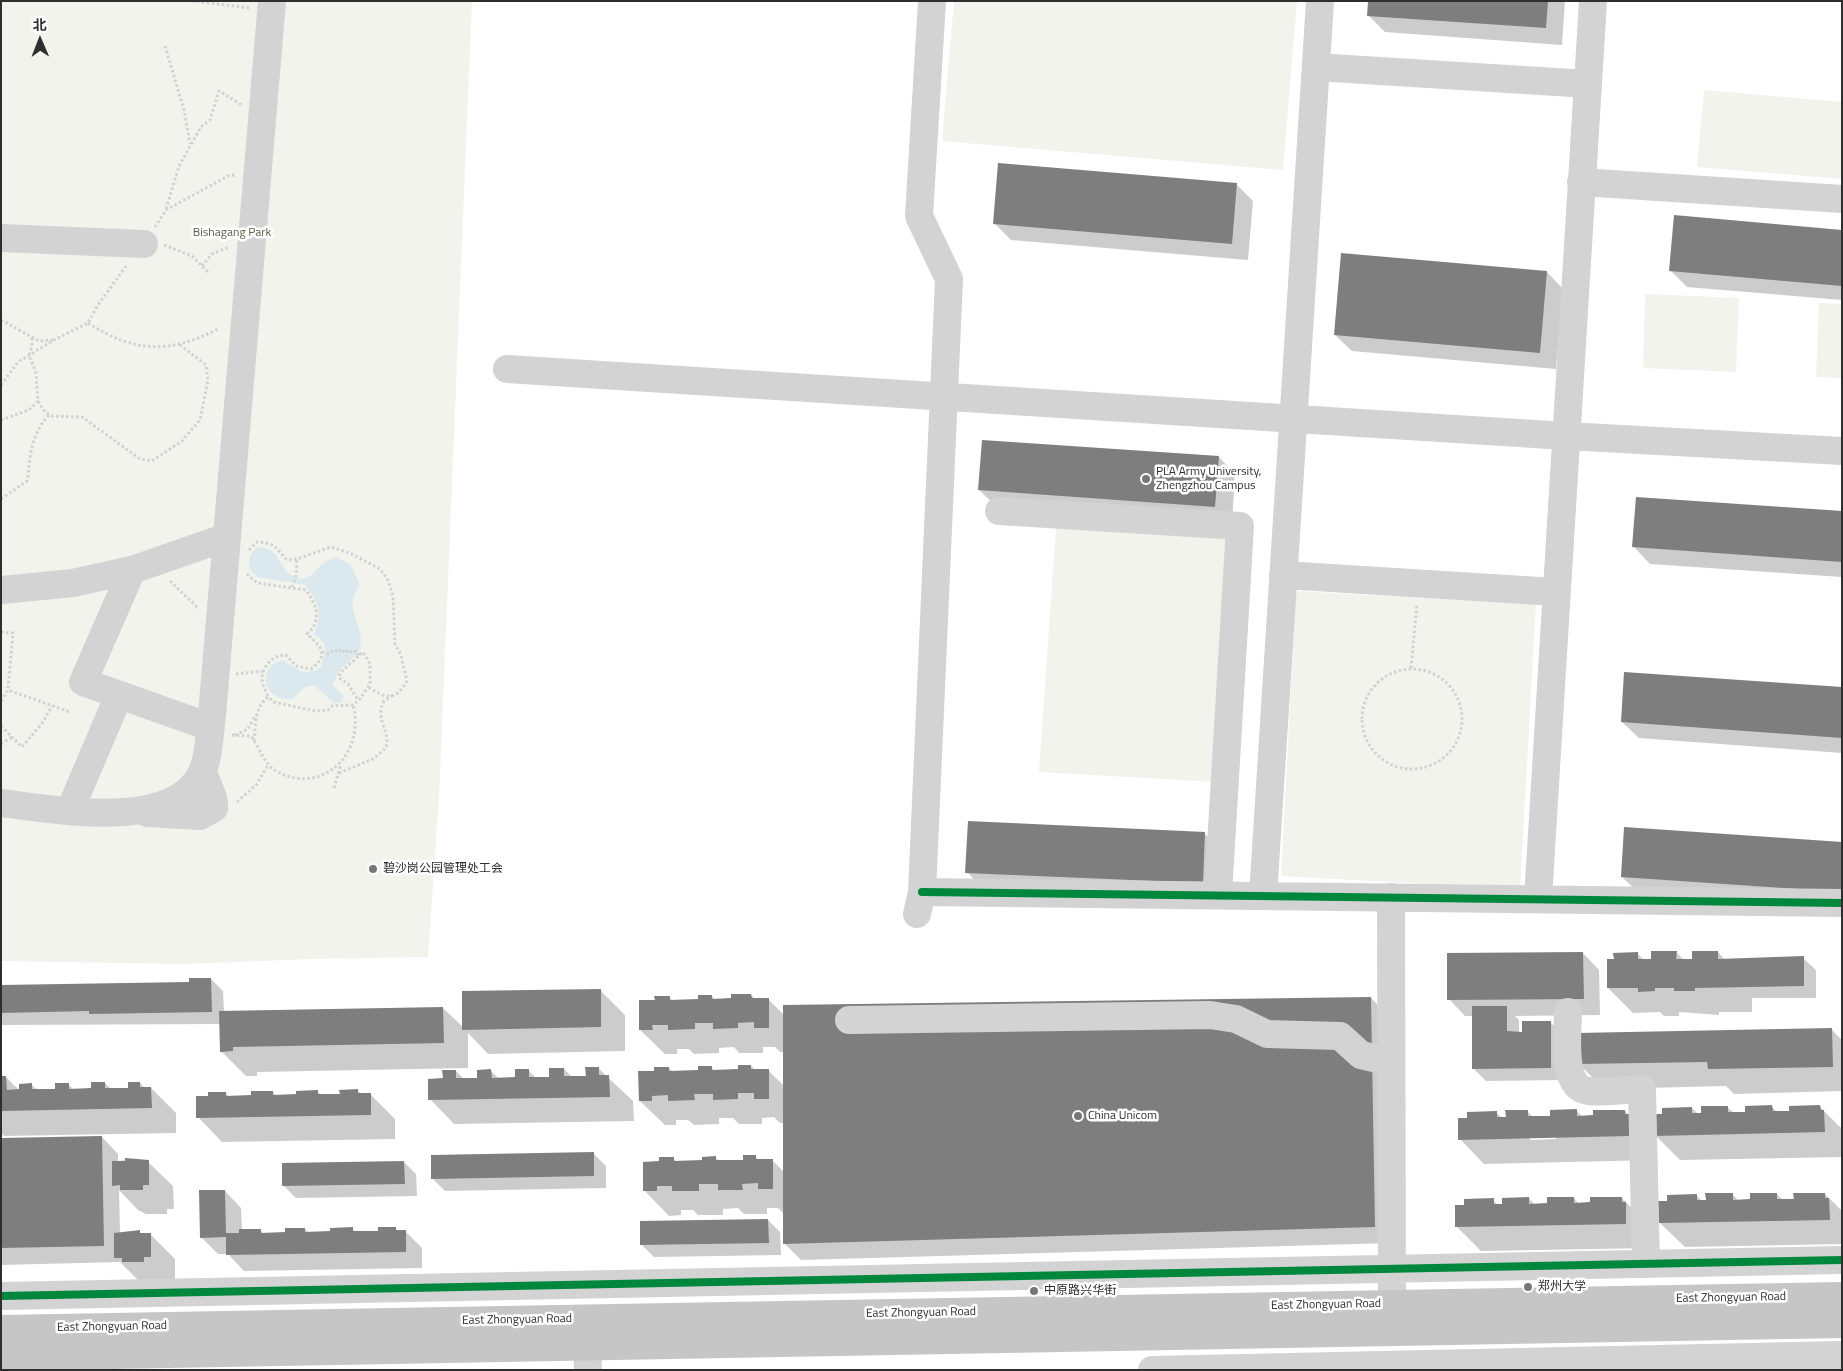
<!DOCTYPE html>
<html>
<head>
<meta charset="utf-8">
<style>
  body { margin:0 }
  #map { position:relative; width:1843px; height:1371px; overflow:hidden; background:#fff; font-family:"Titillium Web","Noto Sans SC",sans-serif }
  canvas { display:block }
  .frame { position:absolute; inset:0; border:2px solid #2e2e2e; pointer-events:none }
  .north { position:absolute; left:15px; top:15px; width:50px; height:50px; -webkit-text-stroke:4px #fff; paint-order:stroke; rotate:359deg; font-size:14px; font-weight:700; line-height:20px; text-align:center; color:#2e2e2e }
  .north::after { content:''; display:block; margin:auto; width:18px; height:22px; background:#2e2e2e; clip-path:polygon(50% 0,100% 100%,50% 72%,0 100%) }
</style>
</head>
<body>
<div id="map">
<canvas width="1843" height="1371"></canvas>
<div class="frame"></div>
<div class="north">北</div>
</div>
<script>
const c = document.querySelector('canvas').getContext('2d');
c.lineJoin = 'round';
function fill(path, color) {
  c.fillStyle = color;
  c.fill(path, 'evenodd');
}
function stroke(path, color, width, dash) {
  c.strokeStyle = color;
  c.lineWidth = width;
  c.lineCap = dash ? 'butt' : 'round';
  c.setLineDash(dash || []);
  c.stroke(path);
}
function label(font, color, halo, rows, align = 'center') {
  c.font = font + ' "Titillium Web","Noto Sans SC",sans-serif';
  c.lineWidth = 5;
  c.setLineDash([]);
  c.textBaseline = 'middle';
  c.strokeStyle = halo;
  c.fillStyle = color;
  for (const [text, x, y, turn = 0] of rows) {
    c.save();
    c.translate(x, y);
    c.rotate((+turn || 0) * Math.PI / 180);
    c.textAlign = isNaN(turn) ? turn : align;
    if (halo) c.strokeText(text, 0, 0);
    c.fillText(text, 0, 0);
    c.restore();
  }
}
fill(new Path2D(`
  M1,1H472L439,797L428,957L311,959L184,964L1,961Z
  M954,1H1297L1283,170L942,141Z
  M1704,90L1842,102V179L1697,167Z
  M1645,294L1739,298L1736,372L1643,368Z
  M1819,303L1842,304V378L1816,377Z
  M1056,527L1232,539L1216,782L1039,772Z
  M1296,591L1536,604L1520,889L1281,876Z`), '#f1f3ec');
fill(new Path2D(`
  M257,547C284,549 276,569 295,577C310,584 315,568 325,562C328,560 332,559 336,557L350,564L360,585C340,611 368,624 359,652L341,669L332,685L344,696L340,703H334L314,685L305,687L292,699C261,701 257,666 283,660C297,669 305,678 321,667L326,649L324,643L314,633C324,614 318,601 305,585L258,577C246,570 247,556 257,547Z`), '#dbe9ee');
fill(new Path2D(`
  M1369,1H1565L1562,45L1385,32L1368,15Z
  M1237,185L1253,201L1248,260L1011,240L994,223Z
  M1842,231V300L1687,287L1670,270Z
  M1547,272L1563,289L1556,369L1352,351L1335,335Z
  M1219,457L1235,474L1232,523L996,506L979,490Z
  M1842,512V577L1650,564L1634,547Z
  M1842,688V753L1639,738L1622,722Z
  M1204,833L1221,850L1219,899L983,889L967,872Z
  M1842,843V907L1639,893L1622,877Z
  M1676,952L1684,960H1693L1718,952L1725,960L1803,958L1816,970V998H1752V1012H1719V1015L1679,1012V1016H1664L1660,1012L1633,1013L1608,988L1638,954L1644,960H1653Z
  M1583,953L1599,970L1600,1015L1515,1016L1519,1020V1033L1550,1022L1563,1035V1080L1486,1081L1474,1069L1473,1016H1465L1449,999Z
  M211,979L223,991L224,1012L443,1008L464,1028L600,990L625,1015V1051L488,1054L468,1033V1068L257,1072V1076H246L221,1051V1024L1,1025V987L191,983Z
  M751,995L755,999H768L784,1015L1371,998L1388,1015L1391,1243L801,1260L784,1243V1214L778,1208H767V1214H744L738,1208L723,1209V1215H698L693,1210H681V1215L669,1216L645,1191L660,1163L673,1158L677,1162H703L716,1158L719,1161H744L755,1156L759,1161L772,1160L784,1172V1123H780L774,1117L762,1118V1124H739L733,1118H719V1124L694,1125L688,1120H676V1125H665L640,1101L655,1072L669,1068L673,1072H699L711,1067L715,1071L739,1070L751,1066L755,1070H768L784,1086V1052H780L775,1047H763V1053H739L734,1047L719,1048V1053L694,1054L689,1049H677V1054H665L640,1030L656,1001L669,997L673,1001H700L712,996L715,1000H732Z
  M1832,1030L1842,1040V1091L1734,1094L1726,1086L1604,1089L1579,1064Z
  M598,1068L633,1101L634,1121L454,1124L430,1099L444,1080L456,1071L464,1079H478L491,1071L499,1079L516,1078L528,1070L536,1078H551L564,1069L572,1077H587Z
  M1,1077H6L20,1091L32,1085L37,1090H56L68,1084L74,1090L92,1089L105,1083L111,1089H129L140,1083L145,1088H151L176,1113V1133L4,1136L1,1133Z
  M358,1091L361,1094H370L395,1119V1139L222,1142L198,1117L209,1097L226,1093L229,1097L252,1096L273,1092L276,1096H297L318,1092L321,1095H341Z
  M1727,1107L1734,1113H1746L1772,1107L1778,1113L1820,1107L1842,1129V1157L1680,1160L1655,1135L1664,1115L1692,1108L1698,1114Z
  M1527,1111L1534,1118L1551,1117L1577,1111L1583,1117L1625,1111L1649,1135L1653,1160L1484,1164L1460,1139L1468,1119L1496,1112L1502,1118H1507ZM1530,1137H1556V1139L1530,1140Z
  M102,1137L118,1154V1161L137,1159L148,1162L173,1186L174,1209H167V1214H146L138,1210L119,1190L120,1234L139,1232L142,1234H150L175,1259V1282H140L120,1262L1,1265V1139Z
  M593,1153L606,1166V1188L445,1191L432,1178Z
  M404,1162L416,1174L417,1196L296,1198L284,1186Z
  M225,1191L241,1208L242,1230H260L264,1234L287,1233L305,1229L309,1233H331L352,1229L356,1232H380L395,1228L399,1231H405L422,1248V1268L244,1271L228,1254H218L201,1237Z
  M1732,1194L1739,1201L1751,1200L1777,1194L1783,1200L1825,1194L1842,1211V1244L1685,1247L1660,1223L1697,1196L1702,1201Z
  M1529,1198L1535,1205H1548L1574,1198L1579,1204L1622,1198L1646,1223L1650,1248L1481,1251L1457,1227L1465,1206L1493,1200L1499,1206Z
  M768,1220L780,1232L781,1255L654,1257L642,1245Z`), '#0003');
fill(new Path2D(`
  M1368,1H1548L1546,28L1367,16Z
  M998,163L1237,183L1232,244L993,224Z
  M1674,215L1842,230V286L1669,271Z
  M1341,253L1547,271L1540,353L1334,335Z
  M982,440L1219,456L1215,507L978,490Z
  M1636,497L1842,511V562L1632,547Z
  M1624,672L1842,687V738L1621,722Z
  M968,821L1205,832L1203,883L965,873Z
  M1624,827L1842,842V892L1621,877Z
  M1651,951H1677L1676,959H1692V951H1718V959L1804,956V986L1695,988V991H1674V988H1655V991L1638,992V988H1607V959H1614L1613,953L1638,952V959H1651Z
  M1583,952L1584,999L1447,1000V953Z
  M189,978H211L212,1012L89,1014V1011L1,1013V985L189,982Z
  M601,989V1027L462,1030V991Z
  M731,994H751L752,998H769V1028H754V1022L738,1023V1028L713,1029V1023H695V1029L668,1030V1025H652L653,1030H639V1000H655L654,996H670V1000L698,999V995H712V999L731,998Z
  M1371,997L1375,1227L783,1244V1005Z
  M1472,1006H1507V1031L1522,1032V1021H1551V1068L1472,1069Z
  M443,1007L444,1043L233,1047V1051L220,1052L219,1011Z
  M1832,1028L1833,1067L1708,1069L1707,1062L1578,1064L1577,1033Z
  M738,1065H751V1069H769V1099H754V1093H738V1099L713,1100V1094H694L695,1100L668,1101V1095L652,1096V1101H639L638,1071H654V1067H669V1071L698,1070V1066H712V1070L738,1069Z
  M585,1067H599V1075H609L610,1097L428,1100V1079L443,1078L442,1070H456V1078H477V1070L491,1069L492,1078L515,1077V1069H529V1077H549V1068H564V1076H586Z
  M1,1076H6L7,1090L19,1089V1084L32,1083V1089H55V1083H69V1089L91,1088V1082H105V1088H128V1082H140V1087H151L152,1108L1,1111Z
  M358,1089V1093H371V1115L196,1118V1096H208V1092H226V1096L251,1095V1091H273V1095L296,1094V1091L318,1090V1094H340L339,1090Z
  M1772,1105L1773,1111H1789V1106L1820,1105L1821,1110H1824L1825,1132L1654,1136L1653,1114H1662V1108L1692,1107V1113H1701V1106H1728V1112H1745V1106Z
  M1577,1109V1116L1593,1115V1110H1625V1114H1629V1136L1458,1140V1118H1467V1112L1497,1111V1117H1506L1505,1110H1528V1116H1550V1110Z
  M102,1136L104,1246L1,1248V1138Z
  M594,1152V1176L431,1179V1155Z
  M743,1155H756V1159H773V1189H758V1183L742,1184L743,1190H718V1184H699V1191H672V1186H657V1191H643V1162L659,1161V1157H674V1161L702,1160V1157L716,1156V1160H743Z
  M125,1158L149,1160V1185H143V1190H120V1185L112,1186V1161H125Z
  M404,1161L405,1184L282,1186V1163Z
  M199,1190H225L226,1233H239V1229H261V1233L285,1232V1228H305V1232L330,1231V1228L353,1227V1231H378V1227H396V1230H406V1252L226,1255V1237L200,1238Z
  M1705,1193H1733V1200L1750,1199V1193H1777V1199H1794L1793,1193H1825V1198H1829L1830,1220L1659,1223L1658,1201H1667V1195L1697,1194V1200H1706Z
  M1529,1197V1204L1547,1203V1197H1574V1203L1590,1202V1197H1622V1202H1626V1224L1455,1227V1205H1464V1199L1494,1198V1204H1502V1198Z
  M768,1219L769,1243L640,1245V1221Z
  M140,1230V1233H151V1257H144V1262H122V1258H114V1233Z`), '#7e7e7e');
stroke(new Path2D(`
  M192,1L251,8
  M165,46L184,110L190,144
  M166,209L179,166L201,127L210,120L219,91L242,105
  M155,227L166,210L228,176L235,175
  M164,245L192,256L208,272
  M202,266L212,254L229,247
  M1,320L39,341L53,340
  M88,323C135,353 169,354 218,329
  M32,338V346L29,355L36,373L38,401L45,412L52,416L82,417L140,459L152,461L182,441L200,420L208,380L206,365L180,345
  M1,385L18,362L54,340L88,323L98,305L126,266
  M1,420L29,410L38,401
  M1,499L27,481C31,454 30,436 49,415
  M249,550L257,542C275,543 275,547 287,560L297,559L331,547L350,553L380,569L388,580L393,596L395,644L401,655L407,681C395,701 387,699 368,687
  M247,574L257,583L306,590C316,605 323,620 307,634C321,647 330,654 311,669L296,666L286,655C273,654 261,668 262,680C263,686 266,692 268,697
  M170,581L199,609
  M292,587L296,576L297,559
  M1,632L13,633L8,690
  M322,652L329,654L333,650L339,652L341,649L345,653L348,650L353,653L356,651L359,656
  M1411,668L1417,604
  M1362 719a50 50 0 1 1 100 0a50 50 0 1 1-100 0Z
  M236,674L263,671
  M1,701L8,690L70,712
  M1,726L22,747L43,722L52,706
  M232,735L251,736C259,747 264,764 276,771C322,797 366,753 353,705
  M235,735L248,729L255,716
  M254,741C256,724 254,708 268,697L274,702L315,711L328,710L332,706L353,705L360,699L370,684V664L363,652L340,673L339,678L348,684L358,700
  M1,744L12,737
  M339,773L373,759L386,748C391,731 374,719 384,701L392,696
  M334,788L341,764
  M237,802L257,784L268,765`), '#d2d2d2', 3, [2.5, 2.5]);
stroke(new Path2D(`
  M1316,67L1588,84
  M1581,182L1842,199
  M1,238L144,244
  M507,369L1566,436L1842,451
  M999,511L1240,526L1218,895
  M132,570L83,682L210,727
  M1283,575L1556,592
  M1,590L73,583L132,570L227,537
  M1,803C54,809 174,833 202,772C209,758 210,730 212,715L272,1
  M70,810L119,695
  M147,813L200,816L214,808C215,796 206,784 203,771
  M922,892L1842,903
  M1263,896L1320,1
  M1391,897L1392,1304
  M1538,899L1593,1
  M917,914L922,892L949,279L919,216L932,1
  M1568,1012C1568,1032 1560,1087 1588,1091C1605,1093 1624,1090 1642,1089L1646,1264
  M849,1020L1210,1015L1236,1019L1267,1034L1340,1036L1361,1055L1391,1062
  M1,1296L1842,1260
  M587,1347L588,1370
  M1152,1370L1842,1355`), '#d3d3d3', 28);
stroke(new Path2D(`
  M1,1329L1842,1296
  M1,1357L1842,1324`), '#c6c6c6', 28);
stroke(new Path2D(`
  M922,892L1842,903
  M1,1296L1842,1260`), '#00873e', 8);
for (const [x, y, r, color] of [
  [1146,479,5,"#777"],
  [373,869,5,"#777"],
  [1078,1116,5,"#777"],
  [1528,1287,5,"#777"],
  [1034,1291,5,"#777"]
]) {
  const dot = new Path2D();
  dot.arc(x, y, r, 0, 2 * Math.PI);
  c.fillStyle = color;
  c.fill(dot);
  stroke(dot, '#fff', 2);
}
label('12px', '#546341', '#fff', [
  ["Bishagang Park",232,233]
]);
label('12px', '#2e2e2e', '#fff', [
  ["PLA Army University,",1156,472],
  ["Zhengzhou Campus",1156,486],
  ["碧沙岗公园管理处工会",383,869],
  ["China Unicom",1088,1116],
  ["郑州大学",1538,1287],
  ["中原路兴华街",1044,1291]
], 'left');
label('12px', '#2e2e2e', '#fff', [
  ["East Zhongyuan Road",1731,1298,-1],
  ["East Zhongyuan Road",1326,1305,-1],
  ["East Zhongyuan Road",921,1313,-1],
  ["East Zhongyuan Road",517,1320,-1],
  ["East Zhongyuan Road",112,1327,-1]
]);
</script>
</body>
</html>
